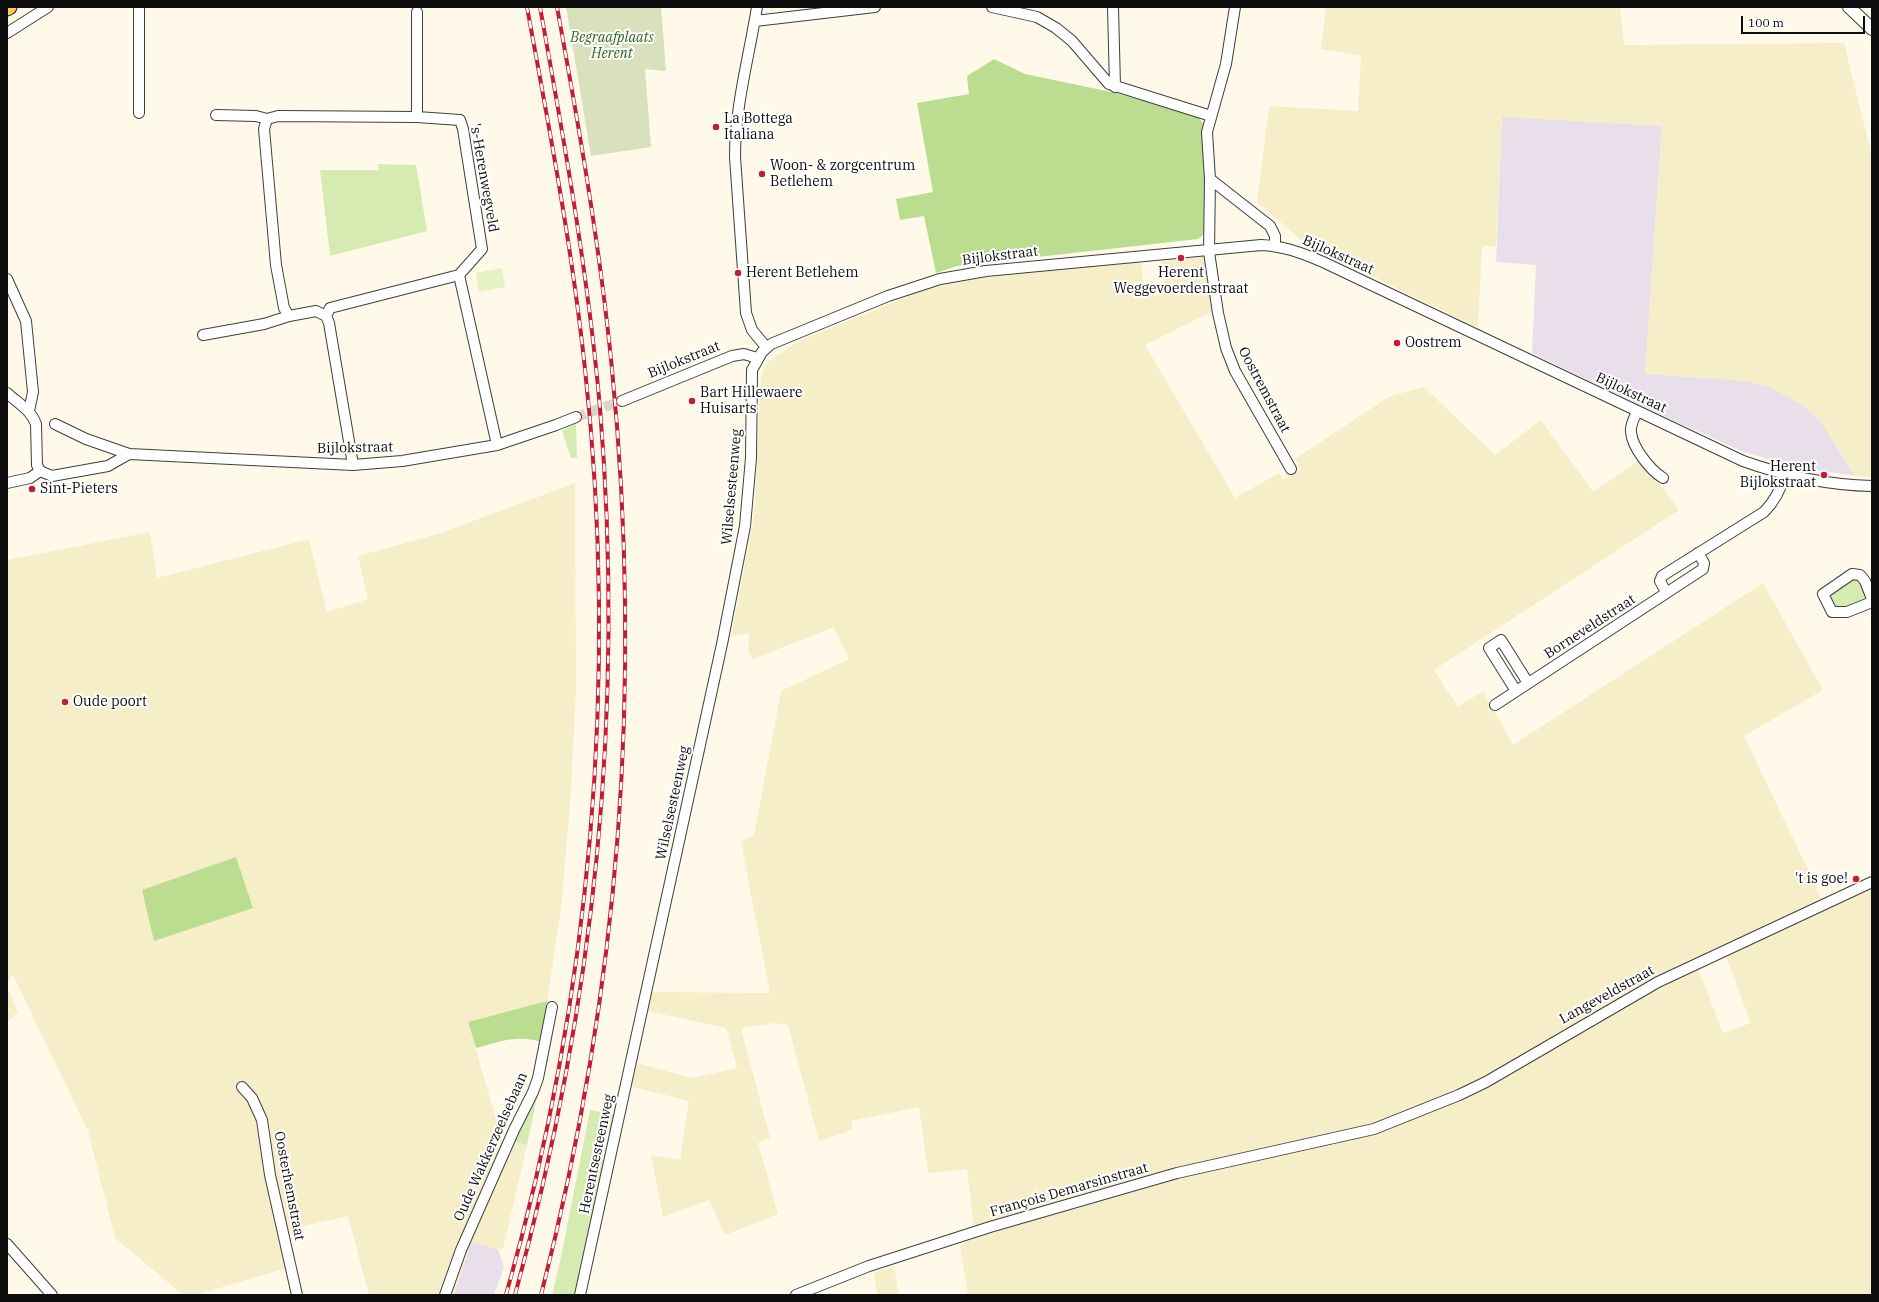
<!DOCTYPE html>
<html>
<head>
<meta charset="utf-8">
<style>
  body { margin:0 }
  #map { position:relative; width:1879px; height:1302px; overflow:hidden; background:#fff9ea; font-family:"IBM Plex Serif",serif }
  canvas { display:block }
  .frame { position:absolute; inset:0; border:8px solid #0c0c0c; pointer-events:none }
  .scale { position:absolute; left:1741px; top:16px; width:124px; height:18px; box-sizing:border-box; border:2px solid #0c0c0c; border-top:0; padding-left:5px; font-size:12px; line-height:14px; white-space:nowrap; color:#0c0c0c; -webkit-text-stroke:3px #fff; paint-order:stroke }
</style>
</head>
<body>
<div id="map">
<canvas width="1879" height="1302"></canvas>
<div class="frame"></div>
<div class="scale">100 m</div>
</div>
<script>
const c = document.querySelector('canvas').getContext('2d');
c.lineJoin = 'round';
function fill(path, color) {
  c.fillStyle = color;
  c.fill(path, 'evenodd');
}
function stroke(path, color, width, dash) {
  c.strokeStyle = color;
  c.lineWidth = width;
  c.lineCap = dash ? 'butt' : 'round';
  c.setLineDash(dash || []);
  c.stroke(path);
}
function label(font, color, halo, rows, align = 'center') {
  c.font = font + ' "IBM Plex Serif",serif';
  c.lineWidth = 4;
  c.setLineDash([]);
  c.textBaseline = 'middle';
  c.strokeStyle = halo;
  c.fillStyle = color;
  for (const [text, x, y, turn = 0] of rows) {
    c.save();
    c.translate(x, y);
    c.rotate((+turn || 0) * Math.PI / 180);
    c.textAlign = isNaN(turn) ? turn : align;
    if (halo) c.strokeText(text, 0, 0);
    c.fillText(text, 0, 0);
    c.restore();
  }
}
fill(new Path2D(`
  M1502,116L1662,126L1645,374L1724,379L1752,382L1770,387L1801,404L1820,420L1855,476L1790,466L1739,450L1633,402L1532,353L1536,265L1496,262Z
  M471,1242L498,1249L504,1267L494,1295H454Z`), '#e9dfeb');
fill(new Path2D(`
  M1326,7H1620L1624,45L1844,43L1872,157V477L1855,476L1820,420L1801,404L1770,387L1752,382L1724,379L1645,374L1662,126L1502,117L1496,246H1482L1478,328L1306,244L1257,202L1269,106L1358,111L1361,56L1321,49Z
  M1205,256L1213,311L1145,345L1235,498L1279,473L1283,480L1301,470L1295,459L1390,396L1424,387L1495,455L1541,420L1593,492L1641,459L1679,510L1434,670L1458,707L1483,691L1513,745L1763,583L1823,690L1744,736L1823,901L1872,878V1295H968L960,1246L975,1237L967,1169L928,1173L919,1107L852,1121V1130L819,1141L788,1025L775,1023L741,1028L770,1138L758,1143L778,1214L725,1235L709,1200L663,1217L651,1155L680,1160L689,1101L630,1086L637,1063L691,1078L737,1068L726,1028L647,1011L652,992L770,993L741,842L754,835L781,691L849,659L834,627L753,659L748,651L749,633L731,636L754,516L761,377L766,363L797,342L943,282L1141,261L1145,296H1149L1166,293L1161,261ZM1725,954L1751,1023L1723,1033L1697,966Z
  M575,483L576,689L571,792L561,909L547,1001L468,1022L504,1147L513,1142L527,1145L503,1249H498L471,1242L454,1295H369L348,1216L287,1230L296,1265L196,1295H183L115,1238L88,1131L13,975L7,983V560L150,532L157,578L309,539L327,612L368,599L358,556L441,533Z
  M7,987L18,1012L7,1022Z
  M894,1266L899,1295H877L874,1272Z`), '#f6eec9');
fill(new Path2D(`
  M378,164L416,165L427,231L330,256L320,170H379Z
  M576,423L577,458H571L562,431Z
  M1855,579L1860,581L1865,597C1861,602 1845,608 1839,607C1834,606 1832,602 1830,598L1831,595Z
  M539,1088L527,1145L513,1142Z
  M590,1110L615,1114L610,1131L604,1130L598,1159L604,1160L574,1295H552L561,1257Z`), '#d5ebb2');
fill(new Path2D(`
  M994,59L1025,74L1116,93L1198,117L1203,123L1207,232L1198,239L957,266L936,273L924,216L900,220L896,199L933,192L917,103L969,94L967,76Z
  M236,857L253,908L154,941L142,890Z
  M547,1001L541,1042C518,1034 498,1042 476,1048L468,1022Z`), '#badd90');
fill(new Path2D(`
  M566,7H661L666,71L645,69L651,147L591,156Z`), '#d8e1bb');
fill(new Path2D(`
  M502,268L505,287L479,292L476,273Z`), '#e6f2c4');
stroke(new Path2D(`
  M576,417L622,401`), '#dbd5c9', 10, [10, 5]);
const minor = new Path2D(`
  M139,7V113
  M757,7C749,57 735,106 735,157L746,313L752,330L766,347
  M992,7L1037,17L1056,28L1072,41L1109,84L1211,116
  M1113,7L1115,87
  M1235,7L1226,64L1207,132L1210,179L1270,226L1275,236V246
  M755,21L875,7
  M7,33L48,7
  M216,115L256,116L267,119
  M417,117V12
  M1210,179L1209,252L1218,313L1226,348L1235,371L1291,469
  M7,279L26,321L33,392L29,411
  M326,316L330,308L459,275
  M203,335L264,324L289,316
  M7,393C18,403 31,410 36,424L37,465L40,471
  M622,401L732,356L744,354L757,358
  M1637,412C1634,418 1630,425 1631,432C1632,447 1650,470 1663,478
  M55,424L86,439L129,454
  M353,465L329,323L326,316L316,311L289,316L284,308L276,265L264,129L267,119L278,116L417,117L460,120L463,129L482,249L459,275L497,445
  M7,483L30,478L40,471L52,476L108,466L129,454L353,465L402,461L497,445L556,425L576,417
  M1666,592L1660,581L1662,576L1764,512C1775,501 1781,489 1785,474
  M1872,599L1865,581L1860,575L1852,574L1823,594L1832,612H1847L1872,602
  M1516,691L1489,648L1501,640L1528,683
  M1495,705L1703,569L1704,563L1698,553
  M242,1087L252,1098L262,1120L270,1175L297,1295
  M7,1244L52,1295
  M445,1295L461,1250L514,1130L533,1092L538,1078L552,1007
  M580,1295L722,644L745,526L751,458L752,370L762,352L771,344L888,296L940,279L986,271L1261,245C1284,246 1302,253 1323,262L1743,461C1785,476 1827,485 1872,486
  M796,1295L869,1266L990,1227L1177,1173L1374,1129L1459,1095L1486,1082L1658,982L1872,882`);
const tertiary = new Path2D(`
  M1849,7L1872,29`);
const primary = new Path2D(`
  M7,8L9,7`);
stroke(minor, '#3f3f3f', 12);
stroke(tertiary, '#3f3f3f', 14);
stroke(primary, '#1d1d1d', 17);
stroke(minor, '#fff', 10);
stroke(tertiary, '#fff', 12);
stroke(primary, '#ffc75a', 15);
const rail = new Path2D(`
  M506,1295C591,995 619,679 585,369C572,247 549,127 527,7
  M515,1295C595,1002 625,711 600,408C588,273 564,140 540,7
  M541,1295C620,987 643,685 612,369C600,247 579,127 557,7`);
stroke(rail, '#c21d34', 4);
stroke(rail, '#fff', 2.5, [8]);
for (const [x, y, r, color] of [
  [716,127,4,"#c21d34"],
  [762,174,4,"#c21d34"],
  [1181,258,4,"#c21d34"],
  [738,273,4,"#c21d34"],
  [1397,343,4,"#c21d34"],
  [692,401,4,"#c21d34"],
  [1824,475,4,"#c21d34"],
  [32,489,4,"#c21d34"],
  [65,702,4,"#c21d34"],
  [1856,879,4,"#c21d34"]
]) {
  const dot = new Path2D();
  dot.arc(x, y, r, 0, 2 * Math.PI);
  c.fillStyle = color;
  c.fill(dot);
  stroke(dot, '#fff', 1.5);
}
label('italic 14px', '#306619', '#fff', [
  ["Begraafplaats",612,38],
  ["Herent",612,54]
]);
label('14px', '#0c0c0c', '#fff', [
  ["La Bottega",724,119],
  ["Italiana",724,135],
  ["Woon- & zorgcentrum",770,166],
  ["Betlehem",770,182],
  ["Herent Betlehem",746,273],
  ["Herent",1181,273,"center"],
  ["Weggevoerdenstraat",1181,289,"center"],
  ["Oostrem",1405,343],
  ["Bart Hillewaere",700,393],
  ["Huisarts",700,409],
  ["Herent",1816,467,"right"],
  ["Bijlokstraat",1816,483,"right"],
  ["Sint-Pieters",40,489],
  ["Oude poort",73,702],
  ["'t is goe!",1848,879,"right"]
], 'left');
label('14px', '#0c0c0c', '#fff', [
  ["'s-Herenwegveld",484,178,80],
  ["Bijlokstraat",1338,255,24],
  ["Bijlokstraat",1000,256,-7],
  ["Bijlokstraat",684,360,-22],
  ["Oostremstraat",1264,390,62],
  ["Bijlokstraat",1631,393,25],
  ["Bijlokstraat",355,448,-1],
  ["Wilselsesteenweg",732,487,-85],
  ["Borneveldstraat",1590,627,-33],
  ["Wilselsesteenweg",673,803,-78],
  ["Langeveldstraat",1607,995,-29],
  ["Oude Wakkerzeelsebaan",491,1147,-66],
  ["Herentsesteenweg",597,1154,-78],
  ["Oosterhemstraat",289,1186,79],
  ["François Demarsinstraat",1069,1190,-16]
]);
</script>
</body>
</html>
